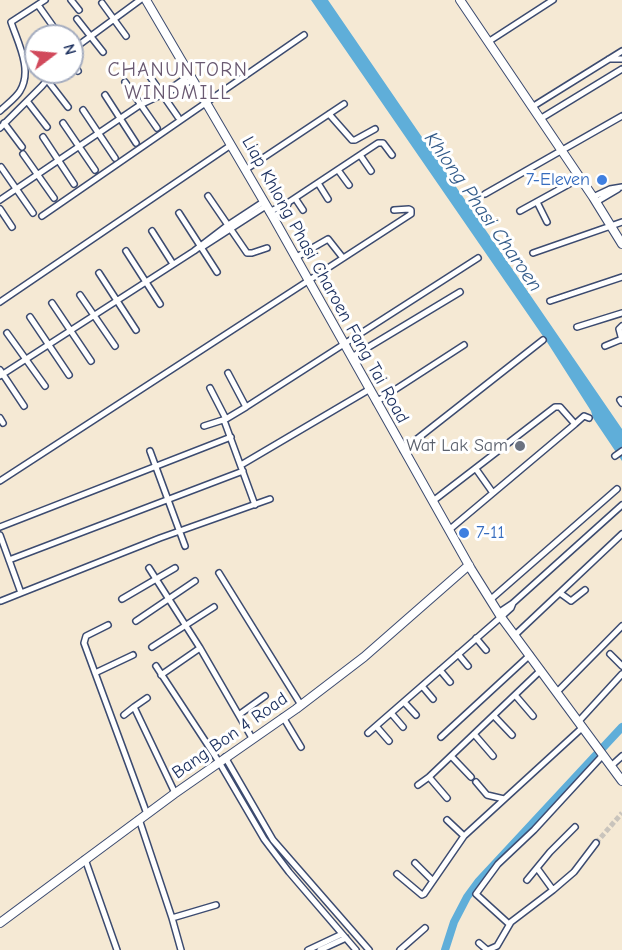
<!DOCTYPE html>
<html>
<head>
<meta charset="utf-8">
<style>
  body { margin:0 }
  #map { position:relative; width:622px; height:950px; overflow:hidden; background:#f5e9d4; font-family:"Comic Neue",sans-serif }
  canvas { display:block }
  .north { position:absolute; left:24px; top:24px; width:60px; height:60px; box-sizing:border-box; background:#fff; border:2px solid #a4acbf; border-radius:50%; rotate:74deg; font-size:16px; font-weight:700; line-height:24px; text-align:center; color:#1b2f5e }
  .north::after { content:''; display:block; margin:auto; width:21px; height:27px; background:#d1495b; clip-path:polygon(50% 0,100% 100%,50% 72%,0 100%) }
</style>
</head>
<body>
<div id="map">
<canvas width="622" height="950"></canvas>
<div class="north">N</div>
</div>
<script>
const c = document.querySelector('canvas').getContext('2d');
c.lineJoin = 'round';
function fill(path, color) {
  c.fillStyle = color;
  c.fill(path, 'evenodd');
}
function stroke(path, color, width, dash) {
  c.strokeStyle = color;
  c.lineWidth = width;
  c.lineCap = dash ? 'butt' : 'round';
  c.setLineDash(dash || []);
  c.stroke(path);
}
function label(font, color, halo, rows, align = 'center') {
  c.font = font + ' "Comic Neue",sans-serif';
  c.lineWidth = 6;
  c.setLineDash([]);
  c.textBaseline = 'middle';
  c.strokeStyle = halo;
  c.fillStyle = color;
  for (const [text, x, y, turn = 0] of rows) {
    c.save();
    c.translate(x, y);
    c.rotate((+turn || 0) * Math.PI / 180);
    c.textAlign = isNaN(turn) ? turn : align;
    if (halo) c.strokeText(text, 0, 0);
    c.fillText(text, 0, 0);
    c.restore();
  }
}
fill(new Path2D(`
  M311,0H328L622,429V461L593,418L591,411L547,342Z`), '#5faed9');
stroke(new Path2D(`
  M445,950L454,922L467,897L478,882L622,727`), '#5faed9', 8);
stroke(new Path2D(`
  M596,843L622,813`), '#c9c4bc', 5, [5, 2.5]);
const street = new Path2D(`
  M71,0L79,10
  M102,3L126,36
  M38,5L55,29
  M77,19L103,52
  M488,42L553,0
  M72,50L140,0
  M609,59H622
  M72,62L78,71
  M35,64L36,66
  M146,71L178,117
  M41,72L68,107
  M125,82L157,128
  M167,91L190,75
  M105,95L136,143
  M27,101L47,127
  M532,107L622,51
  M83,110L115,158
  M0,111C6,105 16,98 20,91C33,70 18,43 11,22L45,0
  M329,114L352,140H355L375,129
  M540,119L622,69
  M4,123L22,147
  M63,123L95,170
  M0,128L42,86L47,80V72
  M43,137L74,184
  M23,154L54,198
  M360,155L371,171
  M1,167L33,213
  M245,170L344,104
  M338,170L349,185
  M318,183L328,199
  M485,194L622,116
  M208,196L247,253H252L267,248
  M593,197L610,189L622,187
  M295,198L303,210
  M0,200L140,105L193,80
  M537,202L547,222
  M596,202L618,189
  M0,209L12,227
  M520,211L580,178
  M269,212L289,202L378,143H383L392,155
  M179,213L217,272
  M42,216L304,35
  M273,217L286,208L289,202
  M152,231L173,264
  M201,248L266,206
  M126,251L160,304
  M533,253L622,222
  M295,258L328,239L343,258
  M99,273L136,330
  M80,295L115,346
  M550,301L622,277
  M0,302L231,145
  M52,303L91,361
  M30,317L69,375
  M577,327L622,313
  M7,333L45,386
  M622,340L619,329L622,326
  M605,346L622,339
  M352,357L460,292
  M0,370L24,406
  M228,373L246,407L478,258
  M0,376L194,251L228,225L263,202
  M210,388L226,419L246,407
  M620,400L622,403
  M376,402L464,345
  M0,418L3,423
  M225,423L255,505
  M204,426L226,419
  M403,450L543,340
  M150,451L185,546
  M615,456L622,451
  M241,465L370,389
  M476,469L493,493
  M0,481L411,214V210L409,209L394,210
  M433,501L555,407H560L575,424
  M0,527L231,437
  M449,530L575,424L584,416L589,418
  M0,535L21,593L1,601
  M9,560L243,471
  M149,568L200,648L252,738
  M219,573L301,705
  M21,593L160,538L270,499
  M560,593L571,601L585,590
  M122,599L175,568
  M490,600L617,489
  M498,613L513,603L622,505
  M136,621L195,581
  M108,625L86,636L84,643L147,814
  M515,635L622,534
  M476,638L486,650
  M152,647L214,607
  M458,654L468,666
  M610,654L622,666
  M156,666L219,762L264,839L289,872L356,950
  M440,670L450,682
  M95,673L133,655
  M161,675L200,648
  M422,686L433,699
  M557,692L622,626
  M515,695L533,716
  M147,698L134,707L175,793
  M404,702L416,715
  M391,713L403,727
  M240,714L265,696
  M124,715L134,707
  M494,716L512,735
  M283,717L301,747
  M579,721L622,674
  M376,726L389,741
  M368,733L501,617L511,608L513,603
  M474,734L493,756
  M441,737L530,655
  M451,756L471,777
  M225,757L273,840L369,950
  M611,766L622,756
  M429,777L447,798
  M476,782L487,795L504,799
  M418,785L429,777L541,670
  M139,819L172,918L181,950
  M447,820L464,836
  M85,859L117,950
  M415,863L433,881
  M537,868L553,890
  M397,874L422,895L424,894L464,836L583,727
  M527,880L550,852L575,827
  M172,918L216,905
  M509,924L476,894L498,864L534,830L603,755
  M479,943L487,950
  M308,950L342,934
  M320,950L346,938
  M400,950L425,928
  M488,950L497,946L511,922L553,890L574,872L596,843`);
const secondary = new Path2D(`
  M146,0L273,217L471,569L501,617L622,781
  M460,0L593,197L622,244
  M0,923L174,794L296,709L364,657L469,565`);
stroke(street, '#3c4b70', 8);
stroke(secondary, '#3c4b70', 10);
stroke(street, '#fff', 5);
stroke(secondary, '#fff', 8);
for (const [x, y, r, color] of [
  [602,180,6,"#3f7fe0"],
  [520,446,6,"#6b7280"],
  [464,533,6,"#3f7fe0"]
]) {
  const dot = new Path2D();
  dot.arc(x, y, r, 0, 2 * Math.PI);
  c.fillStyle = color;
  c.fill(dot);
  stroke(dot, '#fff', 2);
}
label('18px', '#366cbe', '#fff', [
  ["7-Eleven",590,180],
  ["7-11",476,533,"left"]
], 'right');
label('18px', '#1b2f5e', '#fff', [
  ["Liap Khlong Phasi Charoen Fang Tai Road",325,280,61],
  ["Bang Bon 4 Road",230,736,-35]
]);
label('18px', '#5b616d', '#fff', [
  ["Wat Lak Sam",508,446]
], 'right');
c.letterSpacing = '1.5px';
label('20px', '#695971', '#fff', [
  ["CHANUNTORN",178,70],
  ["WINDMILL",178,93]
]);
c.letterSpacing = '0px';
label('italic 20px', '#335b89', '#fff', [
  ["Khlong Phasi Charoen",483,212,55]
]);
</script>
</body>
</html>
